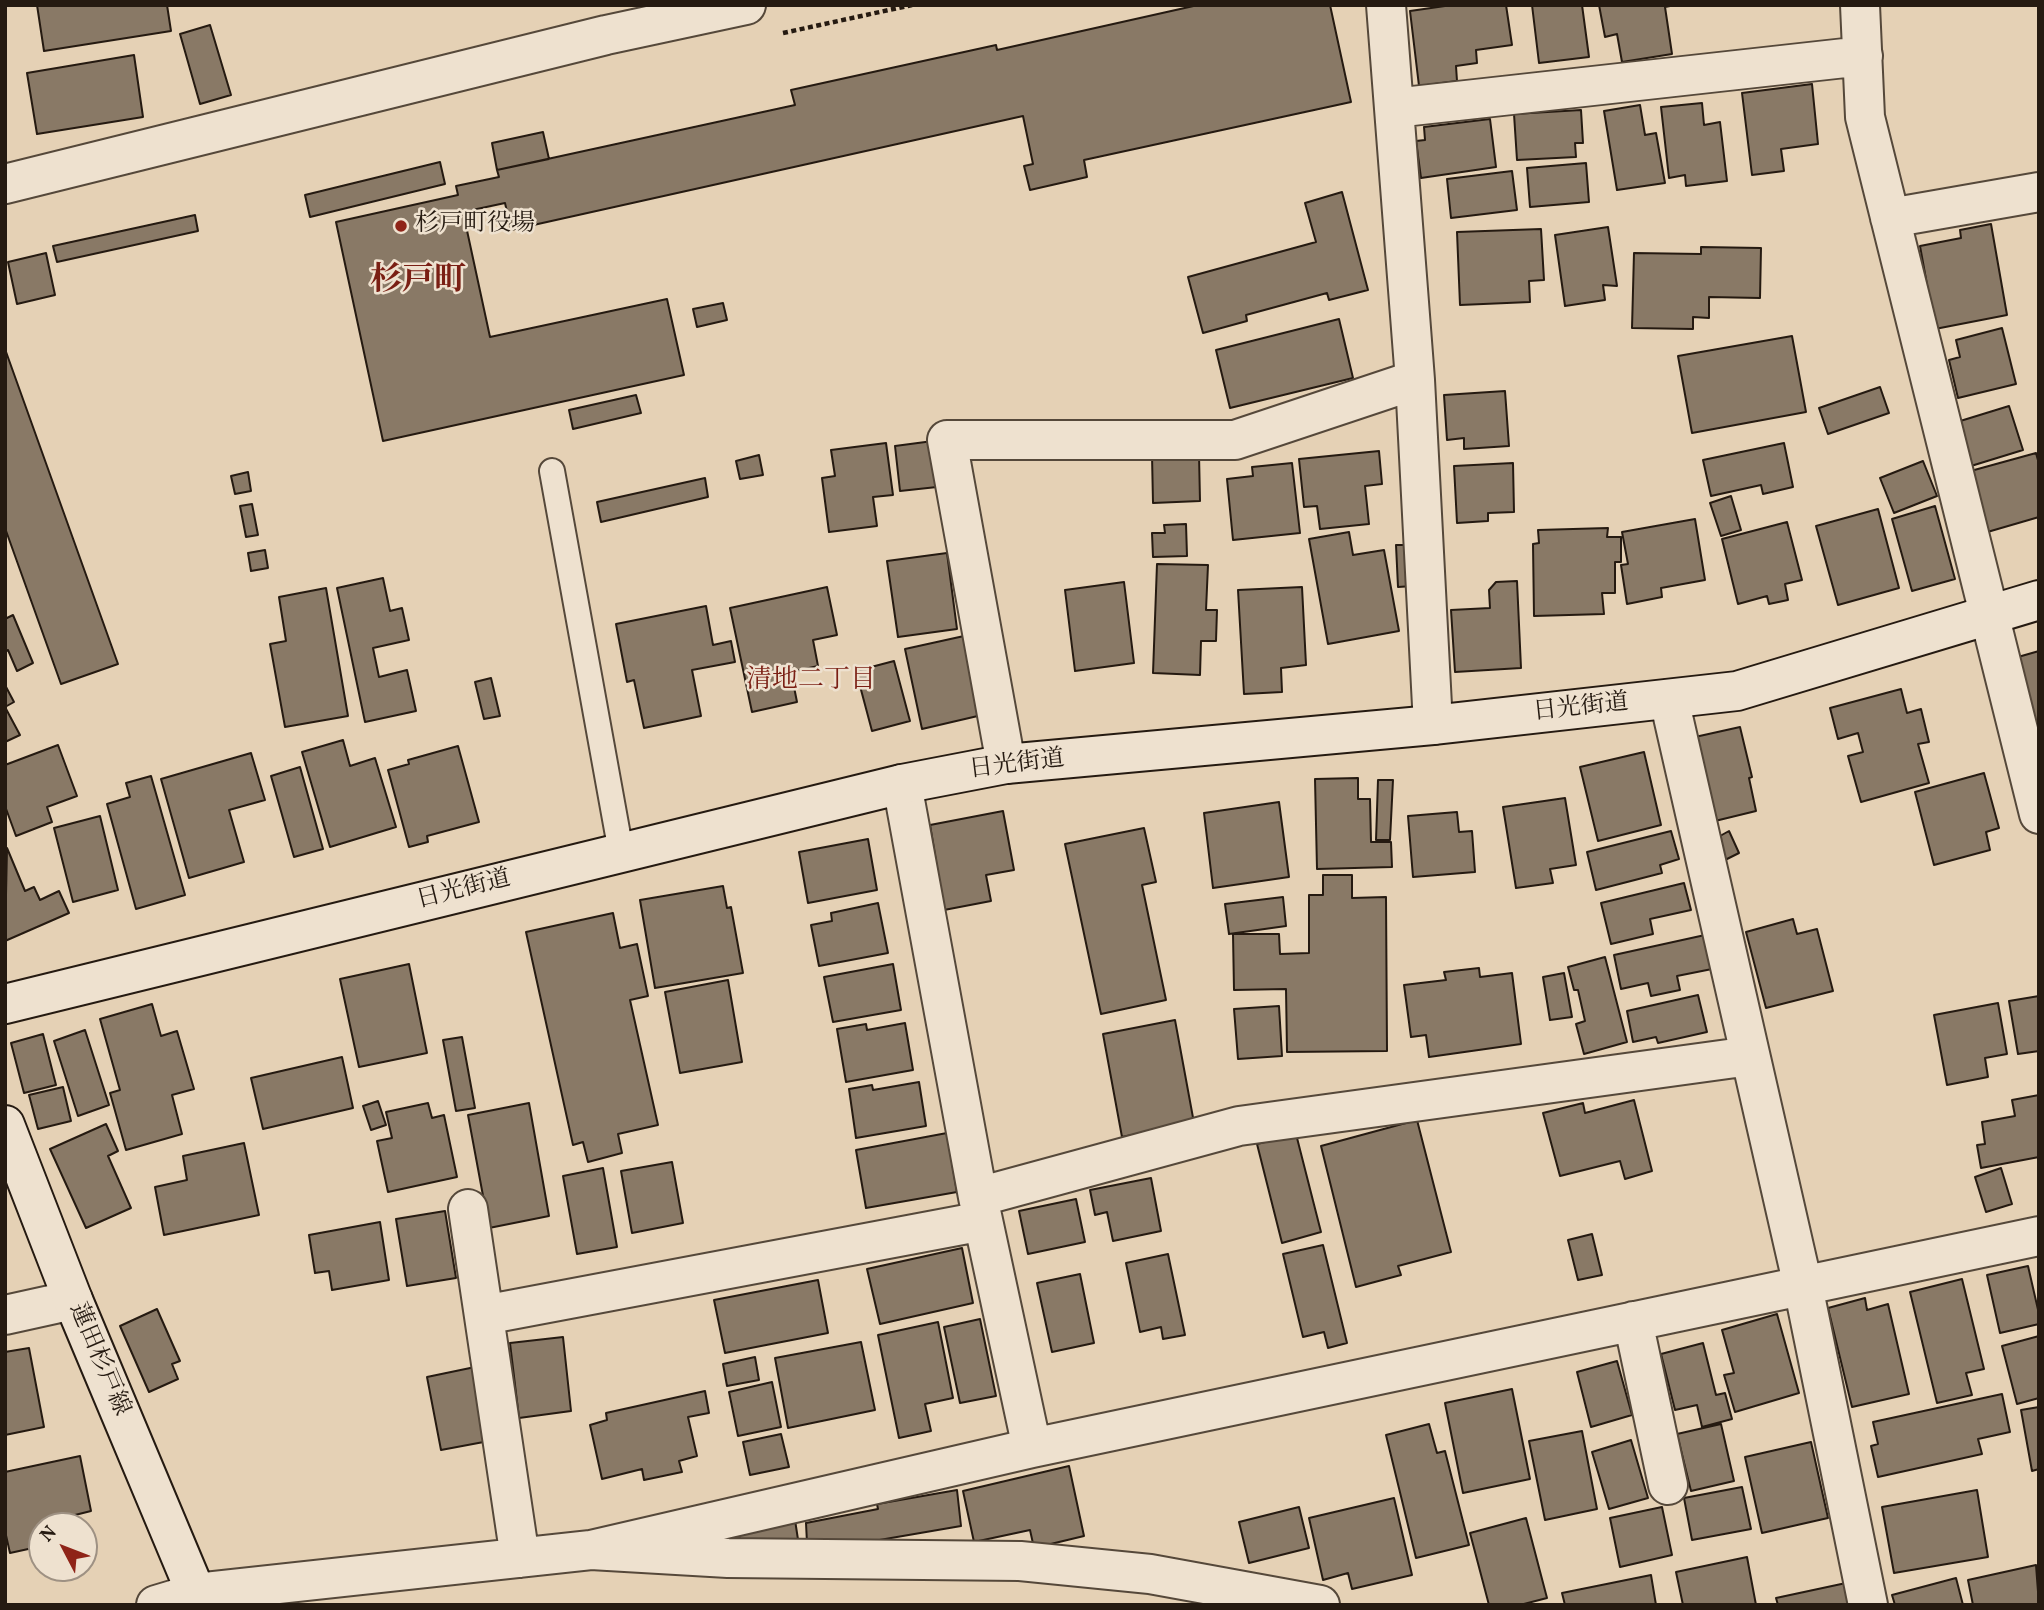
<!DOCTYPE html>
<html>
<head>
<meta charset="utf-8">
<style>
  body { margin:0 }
  #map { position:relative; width:2044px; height:1610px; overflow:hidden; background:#e5d1b5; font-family:Vollkorn,serif }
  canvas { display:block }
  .frame { position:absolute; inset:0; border:7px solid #251a11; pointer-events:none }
  .north { position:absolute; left:28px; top:1512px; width:70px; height:70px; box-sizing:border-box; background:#eee1cf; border:2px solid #9e9183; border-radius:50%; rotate:312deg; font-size:19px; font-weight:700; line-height:28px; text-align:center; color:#251a11 }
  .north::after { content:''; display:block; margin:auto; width:24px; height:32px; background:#8f2418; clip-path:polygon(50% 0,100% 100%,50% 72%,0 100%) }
</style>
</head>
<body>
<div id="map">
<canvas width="2044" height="1610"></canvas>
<div class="frame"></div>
<div class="north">N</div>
</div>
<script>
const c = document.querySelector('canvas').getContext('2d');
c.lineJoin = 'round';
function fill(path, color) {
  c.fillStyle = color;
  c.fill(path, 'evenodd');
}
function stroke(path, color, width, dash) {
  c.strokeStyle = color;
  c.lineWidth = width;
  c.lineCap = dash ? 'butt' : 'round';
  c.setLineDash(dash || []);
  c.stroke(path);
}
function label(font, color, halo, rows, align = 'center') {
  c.font = font + ' Vollkorn,"Noto Serif JP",serif';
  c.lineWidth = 5;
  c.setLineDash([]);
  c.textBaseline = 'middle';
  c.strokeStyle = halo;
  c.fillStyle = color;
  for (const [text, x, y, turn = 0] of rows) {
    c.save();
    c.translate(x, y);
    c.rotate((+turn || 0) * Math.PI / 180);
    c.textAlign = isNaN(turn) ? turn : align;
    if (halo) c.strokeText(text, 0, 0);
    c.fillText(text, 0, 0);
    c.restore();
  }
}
const building = new Path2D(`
  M37,5H167L171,31L44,51Z
  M1198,5H1330L1351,102L1084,160L1087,177L1030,190L1024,166L1033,164L1023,116L511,230L505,203L463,212L490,337L667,299L684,375L383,441L336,222L458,195L456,186L499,177L497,170L795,105L791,90L996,45L997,50Z
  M1452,5H1506L1512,45L1476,50L1477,63L1456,66L1457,81L1419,86L1410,11Z
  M1532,5H1582L1589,57L1539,63Z
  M1599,5H1675L1665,7L1672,54L1622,62L1617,34L1605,37Z
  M210,25L231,95L200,104L180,34Z
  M134,55L143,117L37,134L27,73Z
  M1812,84L1818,144L1781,149L1784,171L1752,175L1742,93Z
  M1702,103L1704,125L1720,122L1727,181L1686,186L1685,175L1669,178L1661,107Z
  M1640,105L1645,135L1656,133L1665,183L1617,190L1604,111Z
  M1581,110L1583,143H1575L1576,157L1517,160L1514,114Z
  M1490,119L1496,167L1421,178L1416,141L1425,140L1424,127Z
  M543,132L549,159L497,170L492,143Z
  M440,162L445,184L310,217L305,195Z
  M1586,163L1589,202L1530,207L1527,168Z
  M1512,171L1517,210L1451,218L1447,179Z
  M1342,192L1368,290L1329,300L1327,293L1246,315L1247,321L1203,333L1188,277L1316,242L1305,203Z
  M195,215L198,231L57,262L53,246Z
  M1991,224L2007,315L1935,329L1920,246L1961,238L1960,230Z
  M1608,227L1617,286L1603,285L1605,300L1565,306L1555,235Z
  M1541,229L1544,280L1529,281L1530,302L1460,305L1457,232Z
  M1701,247L1761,248L1760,298L1709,297V318L1693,317V329L1632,328L1634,253L1701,254Z
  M46,253L55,295L17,304L8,262Z
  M723,303L727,320L697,327L693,309Z
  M1339,319L1353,378L1230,408L1216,350Z
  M2002,328L2016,384L1958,398L1949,360L1960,357L1956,340Z
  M1792,336L1806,412L1692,433L1678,356Z
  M5,349L118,664L61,684L5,528Z
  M1880,387L1889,413L1828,434L1819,408Z
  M1505,391L1509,446L1464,449V438L1447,440L1444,395Z
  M636,395L641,413L573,429L569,410Z
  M2009,406L2023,450L1971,466L1957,422Z
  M933,441L937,487L900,491L895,446Z
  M886,443L893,495L873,497L877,526L829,532L822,478L835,476L831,450Z
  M1784,443L1793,487L1763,494L1761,485L1711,496L1703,460Z
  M1379,451L1382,484L1365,486L1369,524L1320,529L1317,506L1304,507L1299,459Z
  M2036,453L2039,464V517L1984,533L1967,472Z
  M1199,454L1200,501L1153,503L1152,455Z
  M759,455L763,475L740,479L736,461Z
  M1923,461L1937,496L1894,513L1880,478Z
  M1292,463L1300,533L1233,540L1227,479L1253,476L1252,467Z
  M1513,463L1514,512L1488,513V521L1457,523L1454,466Z
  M248,472L251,491L235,494L231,476Z
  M705,478L708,497L601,522L597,502Z
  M1731,496L1741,530L1721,536L1710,503Z
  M252,504L258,535L246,537L240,506Z
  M1935,506L1955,579L1912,591L1892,519Z
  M1878,509L1899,588L1838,605L1816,526Z
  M1695,519L1705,580L1661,588L1662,597L1627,604L1621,565L1628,564L1622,532Z
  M1787,522L1802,580L1785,584L1788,600L1769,604L1767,596L1738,604L1722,539Z
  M1186,524L1187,556L1153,557L1152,533H1165L1164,525Z
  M1608,528L1607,537H1621V562H1615V593H1602L1604,614L1534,616L1533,544L1539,543L1538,530Z
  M1349,532L1353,555L1384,550L1399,631L1328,644L1309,539Z
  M1396,545H1412L1413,586L1398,587Z
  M265,550L268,568L251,571L248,553Z
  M947,553L957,629L898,637L887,561Z
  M1157,564L1208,565L1206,610H1217L1216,641H1201L1200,675L1153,673Z
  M383,578L390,611L402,608L409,640L373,648L379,677L407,670L416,711L365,722L337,588Z
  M1517,581L1521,668L1455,672L1451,610L1490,608L1489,590L1496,582Z
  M1124,582L1134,663L1075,671L1065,590Z
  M827,587L837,635L813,640L818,666L791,672L797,702L752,712L730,608Z
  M1302,587L1306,665L1281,668L1282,692L1244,694L1238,590Z
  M326,588L348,716L285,727L270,644L286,641L279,597Z
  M706,606L713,645L731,641L735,662L692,670L701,716L644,728L634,680L627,682L616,624Z
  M13,615L33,663L17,671L8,650L5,651V619Z
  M964,636L982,715L922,729L905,649Z
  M2039,651V741L2018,657Z
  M894,661L910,721L872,731L856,671Z
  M491,678L500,716L484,719L475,682Z
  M5,685L14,702L5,707Z
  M1901,689L1907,713L1921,709L1929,742L1918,744L1929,783L1861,802L1848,756L1863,752L1858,733L1838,739L1830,708Z
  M5,707L20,735L5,742Z
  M1740,727L1752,777L1749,778L1756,811L1715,821L1695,737Z
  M343,740L350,766L375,758L396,827L330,847L302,752Z
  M58,745L77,796L47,807L52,822L16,836L5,806V765Z
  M458,746L479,822L427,836L428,842L409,847L388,770L409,764L408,760Z
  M1644,752L1661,825L1598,841L1580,767Z
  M251,753L265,800L229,810L244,862L189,878L161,779Z
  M300,767L323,849L294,857L271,776Z
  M1984,773L1999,828L1986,832L1990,850L1934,865L1915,792Z
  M151,776L185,895L136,909L107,804L130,797L126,783Z
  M1358,778V799H1370L1371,842H1391L1392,867L1317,869L1315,779Z
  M1378,780H1393L1390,840H1376Z
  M1565,798L1576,865L1550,869L1553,883L1516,888L1503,807Z
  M1279,802L1289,877L1213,888L1204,813Z
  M1003,811L1014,870L986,875L991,901L944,910L930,825Z
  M1457,812L1459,832L1472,831L1475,872L1413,877L1408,816Z
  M100,816L118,890L73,902L54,828Z
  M1144,828L1156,882L1142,885L1166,1000L1101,1014L1065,844Z
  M1671,831L1679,859L1660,865L1662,873L1596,890L1587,852Z
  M1729,831L1739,853L1721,862L1711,841Z
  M868,839L877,890L808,903L799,852Z
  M7,848L25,891L34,887L40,900L59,891L69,913L5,941Z
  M1323,875H1352V898L1386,897L1387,1051L1287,1052L1286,989L1234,990L1233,934H1279L1280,954L1309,953V895H1323Z
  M1684,883L1691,910L1650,919L1653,934L1611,944L1601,903Z
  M723,886L727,908L731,907L743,973L655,988L640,900Z
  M1283,897L1286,926L1229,934L1225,904Z
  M878,903L888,953L819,966L811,925L832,921L831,913Z
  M613,913L620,948L637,944L648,996L630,1000L658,1125L618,1134L622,1153L588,1162L583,1142L573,1145L526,932Z
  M1793,919L1797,934L1817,929L1833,991L1766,1008L1746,932Z
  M1705,935L1712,969L1677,976L1680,990L1651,996L1648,983L1621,989L1614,955Z
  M1605,957L1627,1042L1584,1054L1576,1024L1585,1021L1578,990H1574L1568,967Z
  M409,964L427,1053L359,1067L340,979Z
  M893,964L901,1010L833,1022L824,977Z
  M1479,968L1480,977L1512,973L1521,1044L1429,1057L1426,1035L1411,1037L1404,985L1446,980L1444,972Z
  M1564,973L1572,1017L1550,1020L1543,977Z
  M728,980L742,1062L680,1073L665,992Z
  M1698,995L1707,1032L1658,1043L1656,1037L1633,1042L1627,1011Z
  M2039,996V1051L2018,1054L2009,1001Z
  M1998,1003L2007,1054L1985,1058L1988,1077L1947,1085L1934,1015Z
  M152,1004L161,1036L177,1031L194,1089L172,1095L182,1134L126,1150L110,1093L120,1090L100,1019Z
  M1279,1006L1282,1056L1238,1059L1234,1009Z
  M1175,1020L1194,1123L1122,1137L1103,1034Z
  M905,1023L913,1070L846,1082L837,1029L866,1024L867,1030Z
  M85,1030L109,1105L78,1116L54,1041Z
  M43,1034L56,1085L24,1093L11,1043Z
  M462,1037L475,1108L456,1111L443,1040Z
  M342,1057L353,1108L263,1129L251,1078Z
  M919,1082L926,1126L856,1138L849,1089L872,1085L873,1090Z
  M63,1087L71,1121L38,1129L29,1095Z
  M2039,1095V1157L1981,1168L1977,1145L1985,1144L1982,1122L2015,1116L2012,1100Z
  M1634,1100L1652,1171L1625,1179L1620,1161L1560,1176L1543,1113L1583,1103L1585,1113Z
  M378,1101L386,1125L371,1130L363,1106Z
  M428,1103L432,1118L444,1115L457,1177L388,1192L377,1141L392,1138L386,1112Z
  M529,1103L549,1216L489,1228L468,1115Z
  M1417,1120L1451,1252L1398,1266L1401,1275L1356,1287L1321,1146Z
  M106,1124L118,1151L108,1156L131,1208L86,1228L50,1149Z
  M947,1133L957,1192L866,1208L856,1150Z
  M1296,1134L1321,1232L1282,1243L1257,1144Z
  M244,1143L259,1215L164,1235L155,1187L187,1180L183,1156Z
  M672,1162L683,1223L632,1233L621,1171Z
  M603,1168L617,1247L577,1254L563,1176Z
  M2001,1168L2012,1204L1986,1212L1975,1177Z
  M1151,1178L1161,1231L1113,1241L1107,1212L1095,1215L1090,1190Z
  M1076,1199L1085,1242L1028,1254L1019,1211Z
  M445,1211L456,1278L407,1286L396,1219Z
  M380,1222L389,1280L332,1290L329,1271L315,1273L309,1235Z
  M1592,1234L1602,1275L1578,1280L1568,1240Z
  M1323,1245L1347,1343L1328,1348L1324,1332L1303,1337L1283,1254Z
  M962,1248L973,1303L880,1324L867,1269Z
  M1168,1254L1185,1335L1163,1339L1161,1327L1140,1332L1126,1263Z
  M2028,1266L2039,1314V1324L2000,1333L1987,1275Z
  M1080,1274L1094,1343L1052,1352L1037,1283Z
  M1962,1279L1984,1369L1966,1373L1972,1395L1937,1403L1910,1292Z
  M818,1280L828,1333L725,1353L714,1300Z
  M1865,1298L1867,1310L1888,1304L1909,1394L1852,1407L1828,1308Z
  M157,1309L180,1361L172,1364L178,1379L149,1392L120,1326Z
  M1777,1314L1799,1393L1735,1412L1724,1375L1734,1373L1722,1330Z
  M980,1319L996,1396L960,1403L944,1327Z
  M938,1322L953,1398L925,1404L931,1431L899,1438L878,1335Z
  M2039,1336V1398L2017,1404L2002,1346Z
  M563,1337L571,1411L519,1418L510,1343Z
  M861,1342L875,1410L788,1428L775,1358Z
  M1703,1343L1716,1395L1725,1393L1732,1419L1702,1427L1697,1405L1675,1410L1661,1354Z
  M29,1348L44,1427L5,1435V1352Z
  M755,1357L759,1380L727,1386L723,1364Z
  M1617,1361L1632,1415L1591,1427L1577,1372Z
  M475,1367L489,1441L441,1450L427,1377Z
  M772,1382L781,1427L738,1436L729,1392Z
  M1512,1389L1530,1479L1463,1493L1445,1403Z
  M705,1391L709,1413L688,1417L697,1456L679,1461L682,1472L644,1480L642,1469L602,1479L590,1425L607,1420L606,1413Z
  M2002,1394L2010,1432L1978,1439L1982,1454L1878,1477L1871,1446L1878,1444L1873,1422Z
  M2039,1407V1469L2032,1471L2021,1410Z
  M1429,1424L1437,1453L1445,1451L1469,1545L1416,1558L1386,1435Z
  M1721,1424L1734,1481L1691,1491L1677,1434Z
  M1582,1431L1597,1509L1545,1520L1529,1441Z
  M781,1434L789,1467L750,1475L743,1442Z
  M1631,1440L1648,1498L1609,1509L1592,1452Z
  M1811,1442L1828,1518L1762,1533L1745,1457Z
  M80,1456L91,1511L75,1515L77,1526H42V1546L10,1553L5,1531V1472Z
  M1069,1466L1084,1536L1034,1548L1030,1530L974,1542L963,1491Z
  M1742,1487L1751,1529L1692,1540L1684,1498Z
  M957,1490L961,1526L862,1543H807L806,1523L878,1509L877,1504Z
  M1977,1490L1988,1557L1894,1573L1882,1507Z
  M1394,1498L1412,1575L1352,1589L1348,1573L1323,1580L1309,1518Z
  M1299,1507L1309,1548L1249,1563L1239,1522Z
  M1662,1507L1672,1555L1620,1567L1610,1518Z
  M1526,1518L1547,1598L1520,1605H1489L1470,1533Z
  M795,1520L799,1546L741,1548L739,1535Z
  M1747,1557L1756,1605H1683L1676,1572Z
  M2036,1565L2039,1605H1973L1968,1580Z
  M1651,1575L1656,1605H1565L1562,1593Z
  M1956,1578L1963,1605H1895L1892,1595Z
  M1846,1583L1850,1605H1778L1776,1598Z`);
fill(building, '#897966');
stroke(building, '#251a11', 2);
const lane = new Path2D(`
  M552,471L621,852`);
const street = new Path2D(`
  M1386,5L1415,380L1433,725
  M1860,5L1865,117L2039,814
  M1394,108L1863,56
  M5,184L606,35L746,5
  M1890,218L2039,192
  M1669,699L1803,1286L1868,1605
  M1006,764L947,440H1235L1415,380
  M902,784L978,1197L1032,1448
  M978,1197L1239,1126L1750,1056
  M468,1209L520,1558
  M5,1315L73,1300
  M484,1315L983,1221
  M1633,1321L1668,1485
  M591,1550L1032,1448L2039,1236
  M156,1605L196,1593L591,1550L728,1558L1020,1561L1150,1574L1320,1605`);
const secondary = new Path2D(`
  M5,1004L902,784L1006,764L1433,725L1737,691L2039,600
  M5,1125L73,1300L201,1605`);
stroke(lane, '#55483a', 28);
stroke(street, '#55483a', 42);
stroke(secondary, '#251a11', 42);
stroke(new Path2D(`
  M783,33L912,5`), '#251a11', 4.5, [5, 3.5]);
stroke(lane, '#eee1cf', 24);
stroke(street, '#eee1cf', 38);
stroke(secondary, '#eee1cf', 38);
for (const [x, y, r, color] of [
  [401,226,7,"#8f2418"]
]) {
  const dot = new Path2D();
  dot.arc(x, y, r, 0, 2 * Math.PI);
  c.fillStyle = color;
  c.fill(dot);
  stroke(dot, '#eee1cf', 2.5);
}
label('24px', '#251a11', '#eee1cf', [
  ["杉戸町役場",415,226]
], 'left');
label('24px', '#251a11', '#eee1cf', [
  ["日光街道",1581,709,-6],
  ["日光街道",1017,766,-7],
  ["日光街道",464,891,-14],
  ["蓮田杉戸線",98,1360,67]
]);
label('26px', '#7a1f14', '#eee1cf', [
  ["清地二丁目",811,682]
]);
label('bold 32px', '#7a1f14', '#eee1cf', [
  ["杉戸町",418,283]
]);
</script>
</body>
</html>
